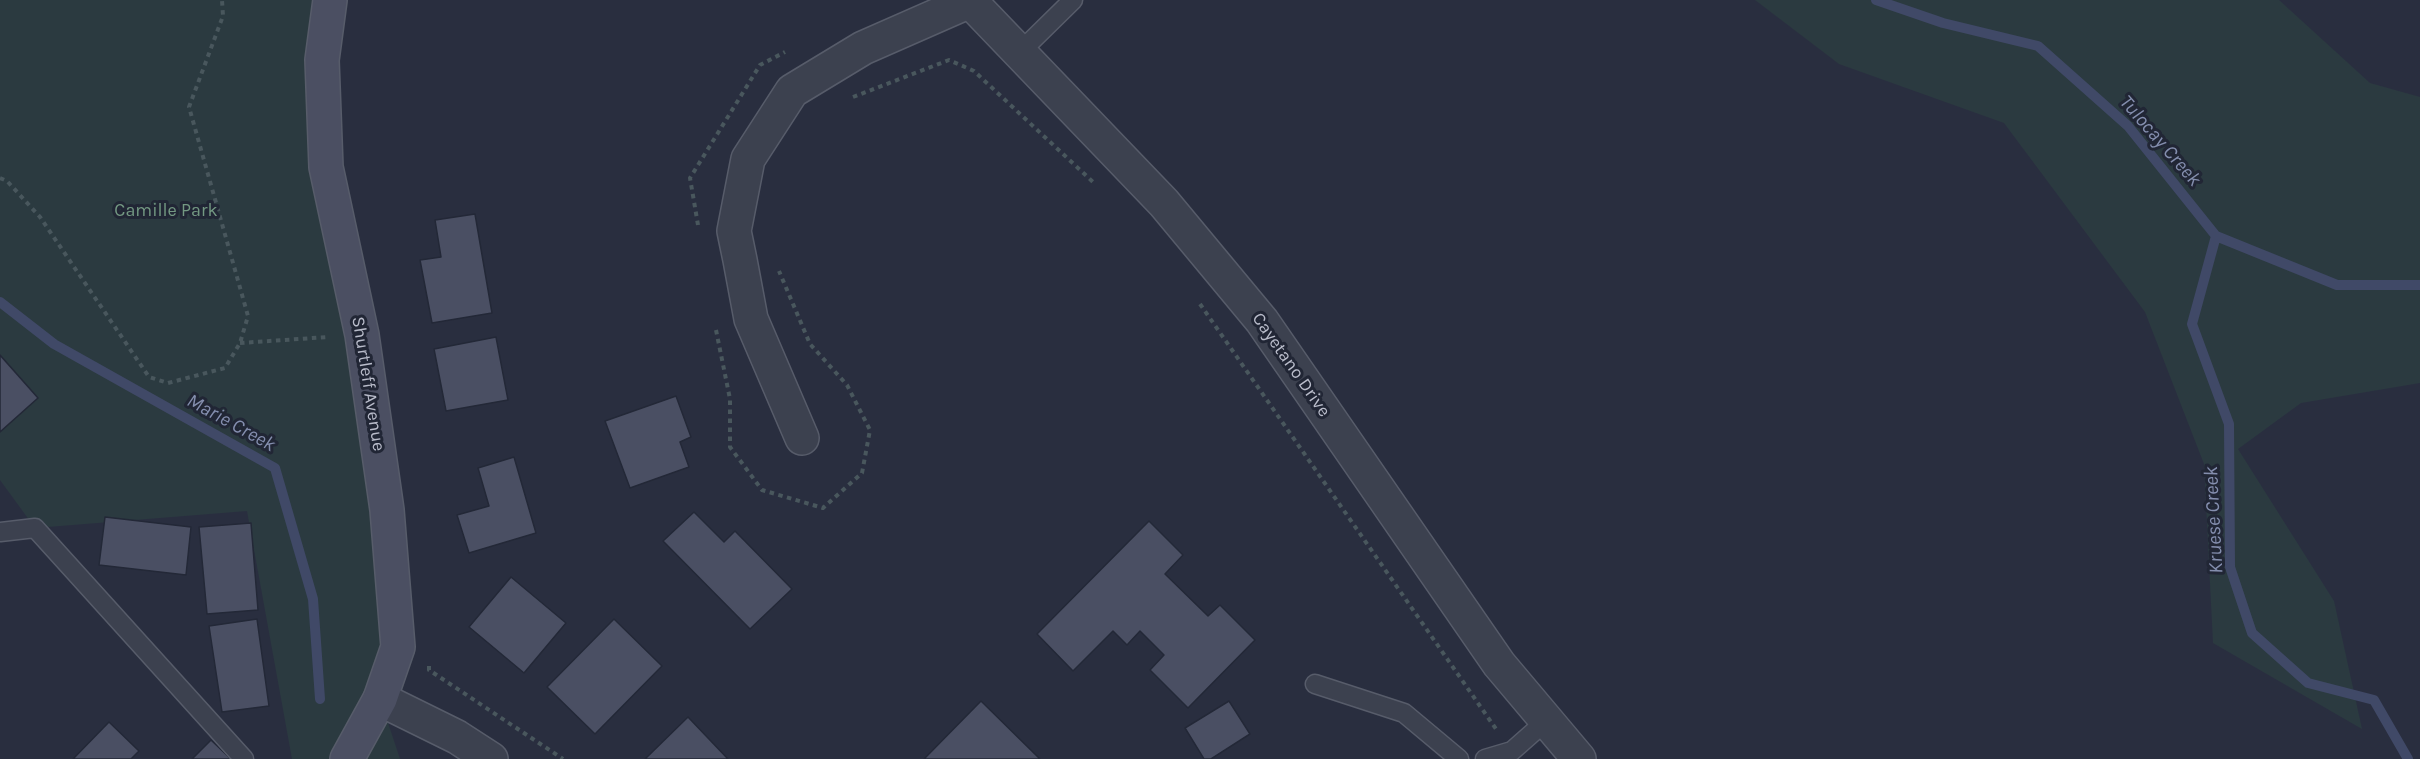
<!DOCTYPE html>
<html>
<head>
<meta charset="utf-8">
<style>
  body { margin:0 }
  canvas { display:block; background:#292e3f }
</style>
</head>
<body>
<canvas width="2420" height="759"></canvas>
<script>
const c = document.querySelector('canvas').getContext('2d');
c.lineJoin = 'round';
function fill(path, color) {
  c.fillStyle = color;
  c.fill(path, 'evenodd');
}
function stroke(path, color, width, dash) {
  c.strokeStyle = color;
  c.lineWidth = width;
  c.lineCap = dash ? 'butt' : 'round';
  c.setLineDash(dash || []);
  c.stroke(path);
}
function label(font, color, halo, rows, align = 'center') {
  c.font = font + ' Karla,sans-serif';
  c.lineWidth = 6;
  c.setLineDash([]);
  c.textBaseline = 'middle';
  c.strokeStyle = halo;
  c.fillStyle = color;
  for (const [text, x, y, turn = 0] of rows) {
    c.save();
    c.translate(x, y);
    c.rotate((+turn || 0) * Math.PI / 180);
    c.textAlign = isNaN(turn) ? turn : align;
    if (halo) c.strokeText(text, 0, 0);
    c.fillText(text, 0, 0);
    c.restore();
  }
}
fill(new Path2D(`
  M0,0H330L322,60L387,510L380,699L400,759H292L247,511L35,528L0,480Z
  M1755,0H2279L2370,83L2420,97V383L2301,403L2238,449L2334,601L2362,729L2213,643L2204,464L2145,312L2004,123L1839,64Z`), '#2b3a40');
stroke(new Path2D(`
  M1876,0L1943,23L2038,46L2128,126L2216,236L2337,285H2420
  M2216,236L2192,324L2229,424L2230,567L2252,633L2308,683L2374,700L2408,759
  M0,302L54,344L275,468L313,599L320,699`), '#404967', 10);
const building = new Path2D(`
  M475,214L492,313L432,323L420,260L441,257L435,220Z
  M496,337L508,400L446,411L434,349Z
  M0,355L38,398L0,432Z
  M676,396L691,437L680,442L689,467L630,488L605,421Z
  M514,457L536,533L469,553L457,515L489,506L478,468Z
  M694,512L724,542L735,531L792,589L750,629L663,541Z
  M105,517L191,527L186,575L99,565Z
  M1149,521L1183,555L1165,574L1208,616L1220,605L1255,640L1188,708L1150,670L1164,655L1140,631L1127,645L1113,631L1073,671L1037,634Z
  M251,523L258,610L207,614L199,527Z
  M511,577L566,623L524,673L469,627Z
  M257,619L269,706L222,712L209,626Z
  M614,619L662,666L595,734L547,687Z
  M981,701L1040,759H924Z
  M1229,701L1250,734L1211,759H1204L1185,728Z
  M688,717L728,759H645Z
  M109,722L139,751L131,759H73Z
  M211,740L231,759H192Z`);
fill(building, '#4a4f63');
stroke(building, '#232837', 1.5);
const lane = new Path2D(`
  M1019,53L1073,0
  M0,532L35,528L244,759
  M1315,684L1404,713L1459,759
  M1485,759L1512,751L1546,721`);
const street = new Path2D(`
  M969,0L1164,203L1262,321L1499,664L1579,759
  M802,438L751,319L740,260L734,231L748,159L792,91L863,48L970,1
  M380,699L457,737L491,759`);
const secondary = new Path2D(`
  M330,0L322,60L326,167L362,335L387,510L398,647L380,699L347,759`);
stroke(lane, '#575c6a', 21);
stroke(street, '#575c6a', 36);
stroke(secondary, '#575c6a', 36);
stroke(new Path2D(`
  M853,97L949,60L974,71L1093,182
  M0,178L7,181L40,217L149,377L168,383L225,368L240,343L248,316L189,107L223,16L222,0
  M698,225L690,178L760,65L785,52
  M1200,304L1496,729
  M716,330L730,399V447L762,490L823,508L862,473L870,430L847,385L810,344L779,271
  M240,343L328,337
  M429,666V670L563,759`), '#49575d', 4, [4.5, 4.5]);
stroke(lane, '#3c414f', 18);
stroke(street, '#3c414f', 33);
stroke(secondary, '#4b4f62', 33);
label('18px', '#739882', '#212635', [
  ["Camille Park",166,211]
]);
label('18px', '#b9bcca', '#212635', [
  ["Cayetano Drive",1291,365,55],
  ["Shurtleff Avenue",368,384,81]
]);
label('italic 20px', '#848eae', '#212635', [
  ["Tulocay Creek",2160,141,49],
  ["Marie Creek",231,423,29],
  ["Kruese Creek",2214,520,-93]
]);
</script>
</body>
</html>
